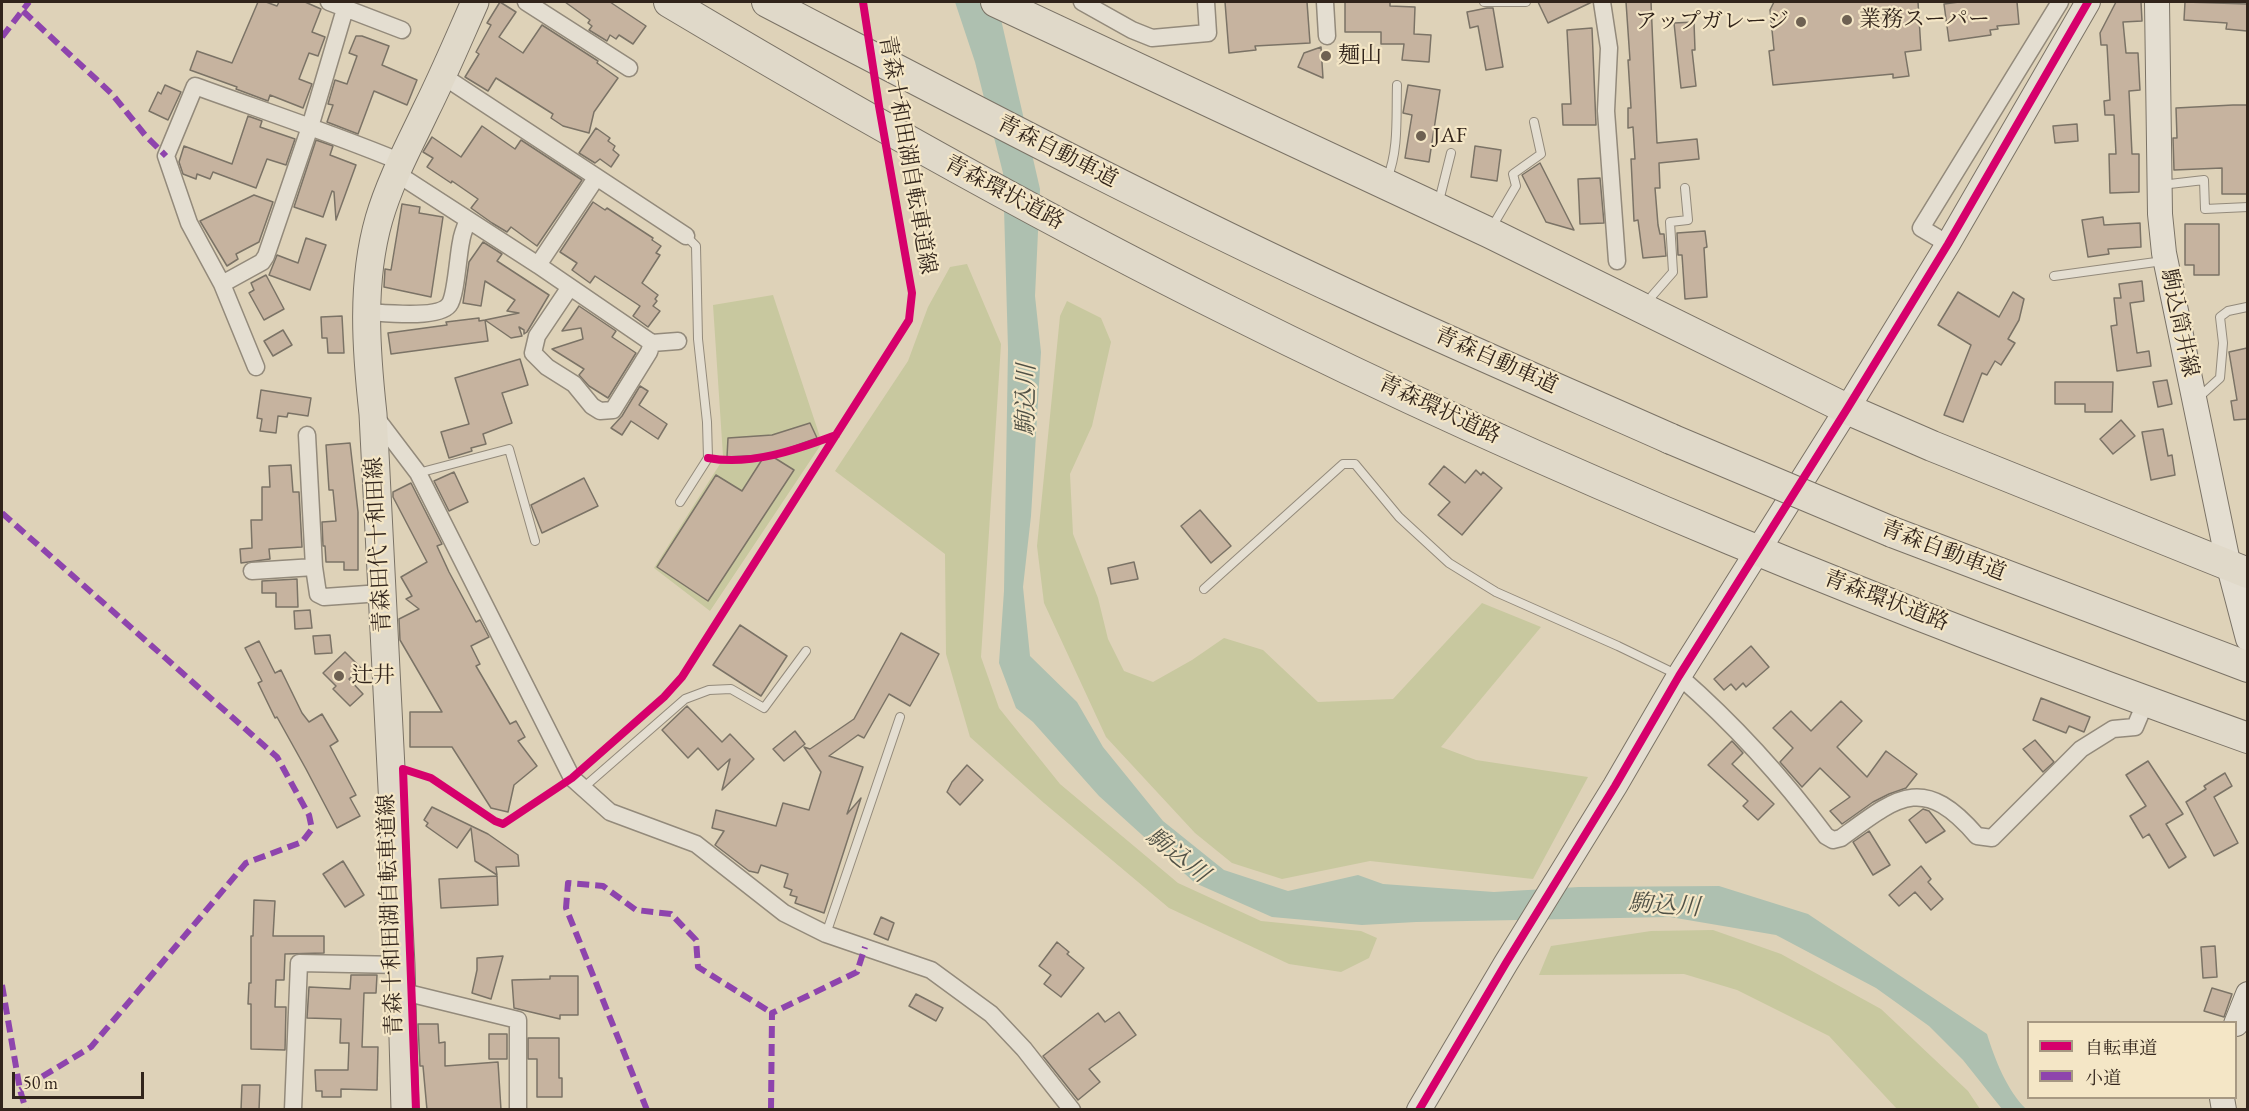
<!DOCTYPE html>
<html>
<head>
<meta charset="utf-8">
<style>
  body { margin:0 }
  #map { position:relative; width:2249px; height:1111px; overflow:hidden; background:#ded2b8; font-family:"EB Garamond","Noto Serif JP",serif }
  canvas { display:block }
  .frame { position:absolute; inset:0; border:3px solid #31241b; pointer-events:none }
  .legend { position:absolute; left:2027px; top:1021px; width:210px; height:78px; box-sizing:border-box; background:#f4e6c6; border:2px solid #a69882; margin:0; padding:8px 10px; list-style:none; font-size:18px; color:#31241b }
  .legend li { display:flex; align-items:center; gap:12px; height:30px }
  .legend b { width:30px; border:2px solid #a69882 }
  .scale { position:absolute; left:12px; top:1072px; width:132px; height:27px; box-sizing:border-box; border:3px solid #31241b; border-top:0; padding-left:8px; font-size:18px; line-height:21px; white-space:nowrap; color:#31241b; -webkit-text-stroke:4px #f4e6c6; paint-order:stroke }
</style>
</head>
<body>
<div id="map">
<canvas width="2249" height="1111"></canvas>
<div class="frame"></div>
<ul class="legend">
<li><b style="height:8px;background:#d6006c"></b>自転車道</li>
<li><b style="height:8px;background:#8e44ad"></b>小道</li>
</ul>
<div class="scale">50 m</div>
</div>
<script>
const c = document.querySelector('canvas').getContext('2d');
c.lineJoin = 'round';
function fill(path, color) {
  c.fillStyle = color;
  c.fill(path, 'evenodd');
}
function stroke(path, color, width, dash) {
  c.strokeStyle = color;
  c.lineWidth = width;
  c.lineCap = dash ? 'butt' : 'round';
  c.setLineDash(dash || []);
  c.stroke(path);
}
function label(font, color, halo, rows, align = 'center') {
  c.font = font + ' "EB Garamond","Noto Serif JP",serif';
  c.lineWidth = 4.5;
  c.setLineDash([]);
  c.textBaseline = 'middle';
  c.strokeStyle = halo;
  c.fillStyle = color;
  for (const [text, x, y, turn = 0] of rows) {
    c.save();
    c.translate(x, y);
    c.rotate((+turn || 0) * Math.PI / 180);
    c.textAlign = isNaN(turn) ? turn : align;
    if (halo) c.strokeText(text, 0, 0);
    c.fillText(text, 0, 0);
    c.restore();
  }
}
fill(new Path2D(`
  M967,264L1001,344L981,657L999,708L1060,784L1178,883L1261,921L1361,931L1377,938L1369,958L1341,972L1289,964L1169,908L1044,803L970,737L946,654L945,554L835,471L908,361L928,307L950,267Z
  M773,295L822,443L710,611L654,568L720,464L723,456L713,305Z
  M1067,301L1101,318L1111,342L1092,426L1070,474L1073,534L1098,598L1108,639L1124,671L1153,682L1192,660L1224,638L1263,650L1318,702L1393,699L1482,603L1541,627L1441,747L1476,760L1588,777L1533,879L1370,861L1282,879L1232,863L1195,833L1106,737L1044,603L1037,546L1060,316Z
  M1713,930L1781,954L1881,1009L1968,1091L1980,1109H1897L1829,1036L1737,990L1684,974L1539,975L1551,946L1651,931Z`), '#c8c89f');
fill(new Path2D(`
  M955,2H997L1040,189L1035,296L1041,352L1031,516L1023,587L1030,656L1077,702L1103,747L1163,821L1224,870L1288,891L1358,875L1383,884L1494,892L1579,887L1719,886L1808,914L1987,1034C1995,1060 2007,1090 2026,1109H2002L1963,1060L1929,1026L1876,988L1776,935L1670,917L1416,922L1362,925L1272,917L1195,883L1099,796L1033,722L1016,708L999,663L1004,591L1008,349L1003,173L975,62Z`), '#aec0b0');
const building = new Path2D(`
  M258,2H266L277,6L279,2H305L321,9L312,32L325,37L318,56L309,53L299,79L312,84L303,108L270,95L268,101L236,89L237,87L190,70L197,51L232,63Z
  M500,2L516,12L499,37L523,53L542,25L598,61L597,63L618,78L594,112L589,133L563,126L551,118L553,114L496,78L488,91L465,77L479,54L476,52L491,25L487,23Z
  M565,2H610L646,26L633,44L619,35L616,39L610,35L607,41L589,30L592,26L588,23L590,20Z
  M1225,2H1307L1310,43L1255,46L1256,50L1229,53Z
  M1345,2H1390V6L1415,7L1414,34L1431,35L1429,62L1402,60L1404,44H1381V32H1345Z
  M1538,2H1592L1548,23Z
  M1626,2H1651L1657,143L1697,139L1699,159L1659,163L1660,188H1655L1658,225L1660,234H1664L1666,256L1643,258L1638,220L1634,221L1631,159H1635L1633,127L1628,128V108H1631L1628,60H1630Z
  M1774,2H1918L1921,50L1905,52L1909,76L1893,78V74L1773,85L1769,51L1774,50L1770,10Z
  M1959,2H2017L2019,24L1997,26L1998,29L1990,30L1991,35L1949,41L1944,4Z
  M2116,2H2141L2142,21L2123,22L2126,53H2138L2140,90L2129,91L2132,154H2139V192L2110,193L2109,154H2116L2114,115H2105L2104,101L2110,100L2107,45H2101L2100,33Z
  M2185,2L2247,4V31L2226,29L2227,23L2184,20Z
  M1487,8H1493L1503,67L1486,70L1478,26L1470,28L1467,12Z
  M1694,22L1695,50H1692L1696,86L1681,88L1674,23Z
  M1592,28L1596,125H1563L1562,104H1571L1567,30Z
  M356,36H362L389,46L382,65L417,80L407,105L374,91L358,134L327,122L333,105L328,104L335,80L347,84L357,56L349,53Z
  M1321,47L1323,78L1298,67L1304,53Z
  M165,85L181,92L168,120L149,111L158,92L161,94Z
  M1408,85L1440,90L1429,162L1405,158L1412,115L1403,113Z
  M2233,105H2247V194H2222V168L2174,170L2173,138H2177L2176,108Z
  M248,116L262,121L260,127L295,139L286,165L267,159L256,188L213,172L210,179L197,174L196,179L183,174L179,162L184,146L232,164Z
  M2077,124L2078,141L2055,143L2053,126Z
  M482,126L515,149L521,140L582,180L537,246L511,227L507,232L492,223L471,208L478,199L452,181L451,183L427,167L433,158L423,152L432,137L461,157Z
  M596,128L610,138L608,141L615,146L613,150L619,155L611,167L600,159L595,163L579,153Z
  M316,140L333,146L330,155L356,165L336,220L334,192L332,191L323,217L294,207Z
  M1475,146L1501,150L1497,181L1471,177Z
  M1540,163L1574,230L1546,222L1522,175Z
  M1600,178L1604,223L1580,224L1578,179Z
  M254,195L273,202L259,242L236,254L238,259L227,266L200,221Z
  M593,202L605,210L607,208L653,238L652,240L661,246L656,253L660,255L642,283L658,295L655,299L657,301L653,306L660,311L648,327L633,316L640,306L595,276L590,283L572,270L577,263L560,252Z
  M402,204L420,207L419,213L443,217L431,297L384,287L385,269L391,270Z
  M2103,217L2104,225L2140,223L2141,247L2108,249L2109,254L2088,257L2082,220Z
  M2185,224H2219V275H2194V265H2185Z
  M1705,231L1707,247L1704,248L1707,297L1685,299L1682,255H1678L1677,233Z
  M306,238L326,245L310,290L269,275L277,255L298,263Z
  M483,242L502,254L497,261L549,295L527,332L524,334V330L519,327L522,336L511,338L485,320L519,313L507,311L515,300L485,281L481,306L463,303L469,262Z
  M266,275L284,309L264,320L249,293L254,290L251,283Z
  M2142,281L2144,301L2130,303L2137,353L2149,351L2151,366L2117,371L2111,326L2117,325L2114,298H2121L2119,284Z
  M1958,292L1999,317L2013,292L2024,299L2019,320L2008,339L2015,343L2001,365L1995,361L1987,375L1982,373L1963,422L1944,415L1971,345L1938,325Z
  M579,306L616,331L612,337L636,353L608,398L589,386L579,375L584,369L552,349L583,339L581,328L562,331Z
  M342,316L344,353H328L327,338H322L321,317Z
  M479,318V321L485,320L488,341L391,354L388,333L447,325L446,322Z
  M283,330L292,345L273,356L264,341Z
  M2247,348V419L2234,420L2231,401L2237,400L2229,352Z
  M520,359L528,385L502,393L512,423L483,434L486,444L471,448L472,451L449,458L441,432L469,424L455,378Z
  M2167,380L2172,404L2158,407L2153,382Z
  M2055,382H2113L2112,412H2085V404H2055Z
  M640,386L648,391L639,405L667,424L658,439L631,421L622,435L611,428L622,416Z
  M261,390L311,398L308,416L288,413L287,417L278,416L276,433L260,431L262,419L257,418Z
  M2121,420L2135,436L2113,454L2100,439Z
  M810,423L817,438L770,455L794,470L708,601L657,567L716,475L742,491L765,455L727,457L728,438L772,435Z
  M2163,429L2168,456L2172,455L2175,475L2151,480L2142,432Z
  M350,443L358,512V570H344V562H326L325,546H323L322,522L336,521L333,490H329L326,445Z
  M291,465L293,492H299L302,547L269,549L270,559L241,563L240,549L252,548L251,520H262V487H270L269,466Z
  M1444,466L1465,483L1476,470L1481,475L1483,472L1502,488L1462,535L1438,515L1450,502L1429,484Z
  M454,472L468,502L449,511L434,481Z
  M584,478L598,506L542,533L531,505Z
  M411,483L442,544L437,546L449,572L476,622L480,620L489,637L471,646L480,664L476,666L510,724L516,721L525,737L518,741L537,766L514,785L508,812L491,808L452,747H410V712H442L400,640L399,619L419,609L406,599L412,596L401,577L427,562L393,497V492Z
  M1200,510L1231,546L1211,563L1181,526Z
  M1134,562L1138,579L1111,584L1108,568Z
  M297,579L298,607H276V593H262V581Z
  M310,610L312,628L295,629L294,611Z
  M740,625L787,656L761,696L713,665Z
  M901,633L939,654L910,706L889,694L864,738L858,735L829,756L863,767L847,814L861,798L824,913L795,903L797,897L790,895L792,890L784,887L788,874L761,865L758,873L749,871L715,845L724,831L712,828L716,810L776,826L783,803L809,810L821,772L804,747L810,749L854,719Z
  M330,635L332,653L315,654L313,636Z
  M259,641L275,673L281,670L302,713L309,722L322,714L338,741L330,746L356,795L350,798L360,816L337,828L306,769L277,717L275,718L258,683L262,681L245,648Z
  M1751,646L1769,667L1746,687L1743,683L1736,690L1731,684L1724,690L1714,679Z
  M345,652L361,668L349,679L363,694L350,706L333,689L336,686L323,673Z
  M2041,698L2090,717L2084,732L2069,726L2066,733L2033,720Z
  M1841,701L1862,721L1837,747L1867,777L1886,751L1917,774L1906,788L1889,794L1873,802L1842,824L1830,811L1850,797L1820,768L1802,787L1780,762L1793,748L1773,728L1791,711L1811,731Z
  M687,706L722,742L730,734L754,759L722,790L730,759L718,770L698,748L688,758L662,730Z
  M795,731L805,744L784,761L773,749Z
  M2035,740L2054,762L2043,772L2023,749Z
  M1732,741L1743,753L1732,764L1774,804L1758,820L1743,806L1748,801L1708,765Z
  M2148,761L2183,814L2166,824L2186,857L2169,868L2149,834L2143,838L2130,816L2146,806L2126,775Z
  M967,765L983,780L960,805L947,792L952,782Z
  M2225,773L2232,786L2214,797L2238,843L2214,856L2186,802L2206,789L2204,786Z
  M432,807L488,834L518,855L519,866L496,867L497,875L475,861L471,828L457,848L426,826L428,823L424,820Z
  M1923,809L1929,811L1945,831L1926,843L1909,820Z
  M1869,831L1890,865L1873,875L1853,842Z
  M343,861L364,895L345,907L323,874Z
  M1921,866L1931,879L1928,882L1943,899L1931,910L1915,892L1899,906L1889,895Z
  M497,876L498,905L441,908L439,879Z
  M254,900L275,901L273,936H324V953L285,954L284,980H276L275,1007H286L285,1050L251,1049V1004H248L249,983H251V936H253Z
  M881,917L894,923L888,940L874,934Z
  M1057,942L1069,952L1067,954L1084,968L1061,997L1044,984L1051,975L1039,966Z
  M2215,946L2217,977L2203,978L2201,947Z
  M503,956L491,999L472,993L477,970V958Z
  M351,975H377L376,993H364L362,1047H378L377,1090L341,1089V1097H322V1091H316L315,1070H348L349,1043H340L341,1019L307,1018L309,987L350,989Z
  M550,976H578V1015H560V1019L514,1008L512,980L550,979Z
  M2212,988L2232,994L2224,1017L2204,1011Z
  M916,994L943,1008L936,1021L909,1006Z
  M1119,1012L1136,1035L1089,1069L1100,1082L1078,1100L1043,1056L1098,1013L1105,1022Z
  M418,1024H438L439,1043L445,1042V1066L498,1062L501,1110H427L423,1066H420Z
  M489,1034H507V1059H489Z
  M528,1038H559V1078H562V1097H537V1059H528Z
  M242,1085H260L259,1110H241Z`);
fill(building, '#c6b39f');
stroke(building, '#7b7366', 1.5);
const lane = new Path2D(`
  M1484,2H1526
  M1387,179C1399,150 1396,116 1397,85
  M2161,185L2204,180L2205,209L2248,207
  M1438,205L1451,153
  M1492,227L1516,186L1513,174L1541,154L1534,122
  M2054,276L2163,261
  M1649,307L1652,296L1673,272L1670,222L1688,220L1685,188
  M2198,398L2220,378L2223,343L2220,317L2228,311L2247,307
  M418,473L509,449L535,541
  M680,502L708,458L707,422L698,339L696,246L686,236
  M1204,589L1343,464H1355L1399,517L1449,563L1496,592L1618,646L1678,675
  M583,788L685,699L709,690L731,689L764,708L806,651
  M826,934L900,717`);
const street = new Path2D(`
  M329,2L402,30
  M526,2L629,68
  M1082,2L1132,30L1152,38L1208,33L1206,2
  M1325,2L1327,36
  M1602,2L1609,48L1606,111L1617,261
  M345,9L310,127L266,256L262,262L222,284L189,223L166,156L195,86C264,111 334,134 401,162
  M443,76L686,236
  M396,173L538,265L652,343L678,341
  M1948,244L1921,228L2060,2
  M538,265L596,178
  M222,284L256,367
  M570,287L537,336L533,353L547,367L574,384L592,406L600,411L613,410L649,352L652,343
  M367,312C385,313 438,319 449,305C456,296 458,255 461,242C462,234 465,227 468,220
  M374,415L418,473L572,778L610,812L696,844L784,913L826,934L931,970L991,1014L1024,1049L1072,1110
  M307,435L314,567L318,594L324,597L381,593
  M252,571L314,567
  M1679,676C1734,724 1783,778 1826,836L1833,840L1841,838C1897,797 1923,773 1977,836L1992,838L2081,749L2113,729L2135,727L2146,701
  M401,993L412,994L518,1020V1110
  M293,1110L299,963L401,965`);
const secondary = new Path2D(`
  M2157,2L2160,214L2164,253L2229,567L2248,639
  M2236,1024L2248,994
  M2222,1098L2224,1110
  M1419,1110L1506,963L1615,786L1679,676L1847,409L1948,244L2088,2`);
const primary = new Path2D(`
  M405,1110L401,965L373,414C366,350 361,282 379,219C390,181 409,146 426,110C444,74 459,38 475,2`);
const highway = new Path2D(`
  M669,2C852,111 1038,216 1229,311C1558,476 1901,614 2248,738
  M767,2C961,103 1154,205 1353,297C1458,346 1565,392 1671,439
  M996,2L1490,233L1847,409L1932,446L2248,573
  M1892,532L2248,667`);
stroke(lane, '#938a7b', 10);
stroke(street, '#938a7b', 19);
stroke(secondary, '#7b7366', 26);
stroke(primary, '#7b7366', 29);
stroke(highway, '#7b7366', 32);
stroke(lane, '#e4ded1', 8);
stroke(street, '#e4ded1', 16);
stroke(secondary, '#e4ded1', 24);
stroke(primary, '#e0d9c9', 27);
stroke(highway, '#e0d9c9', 30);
const highwayBridge = new Path2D(`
  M1671,439L1892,532`);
stroke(highwayBridge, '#7b7366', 32, []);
stroke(highwayBridge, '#e0d9c9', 30);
stroke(new Path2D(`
  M23,11L112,94L145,135L166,156
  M2,37L29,2
  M2,513L277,757L309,815L312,829L302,842L246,863L91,1047L20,1090
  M2,985L20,1090L26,1110
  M647,1110L566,908L568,883L603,886L636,910L671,914L696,940L698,967L772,1013
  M771,1110L772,1013L857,972L865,947`), '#8e44ad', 6, [12, 6]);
stroke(new Path2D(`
  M708,458C750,466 796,450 836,435
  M416,1110L403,769L431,778L495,821L503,824L572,778L664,697L682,677L909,320L912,293L879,106L863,2
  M1419,1110L1506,963L1615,786L1679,676L1847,409L1948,244L2088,2`), '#d6006c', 8);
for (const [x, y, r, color] of [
  [1847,20,6,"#6e6152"],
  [1801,22,6,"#6e6152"],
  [1326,56,6,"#6e6152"],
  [1421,136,6,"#6e6152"],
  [339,676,6,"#6e6152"]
]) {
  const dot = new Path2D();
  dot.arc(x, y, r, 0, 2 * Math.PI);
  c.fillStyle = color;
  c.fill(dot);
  stroke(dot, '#f4e6c6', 2);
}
label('22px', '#31241b', '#f4e6c6', [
  ["業務スーパー",1859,20],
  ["アップガレージ",1789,22,"right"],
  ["麺山",1338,56],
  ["JAF",1433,136],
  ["辻井",351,676]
], 'left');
label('22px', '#31241b', '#f4e6c6', [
  ["青森自動車道",1057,152,27],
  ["青森十和田湖自転車道線",907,155,80],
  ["青森環状道路",1004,193,28],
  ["駒込筒井線",2179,323,78],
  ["青森自動車道",1496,361,24],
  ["青森環状道路",1439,410,25],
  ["青森田代十和田線",379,545,-93],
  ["青森自動車道",1943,551,21],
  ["青森環状道路",1886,601,21],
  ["青森十和田湖自転車道線",391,915,-92]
]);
label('italic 24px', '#505146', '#f4e6c6', [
  ["駒込川",1027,400,-89],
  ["駒込川",1177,856,38],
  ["駒込川",1664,906,4]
]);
</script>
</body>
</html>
